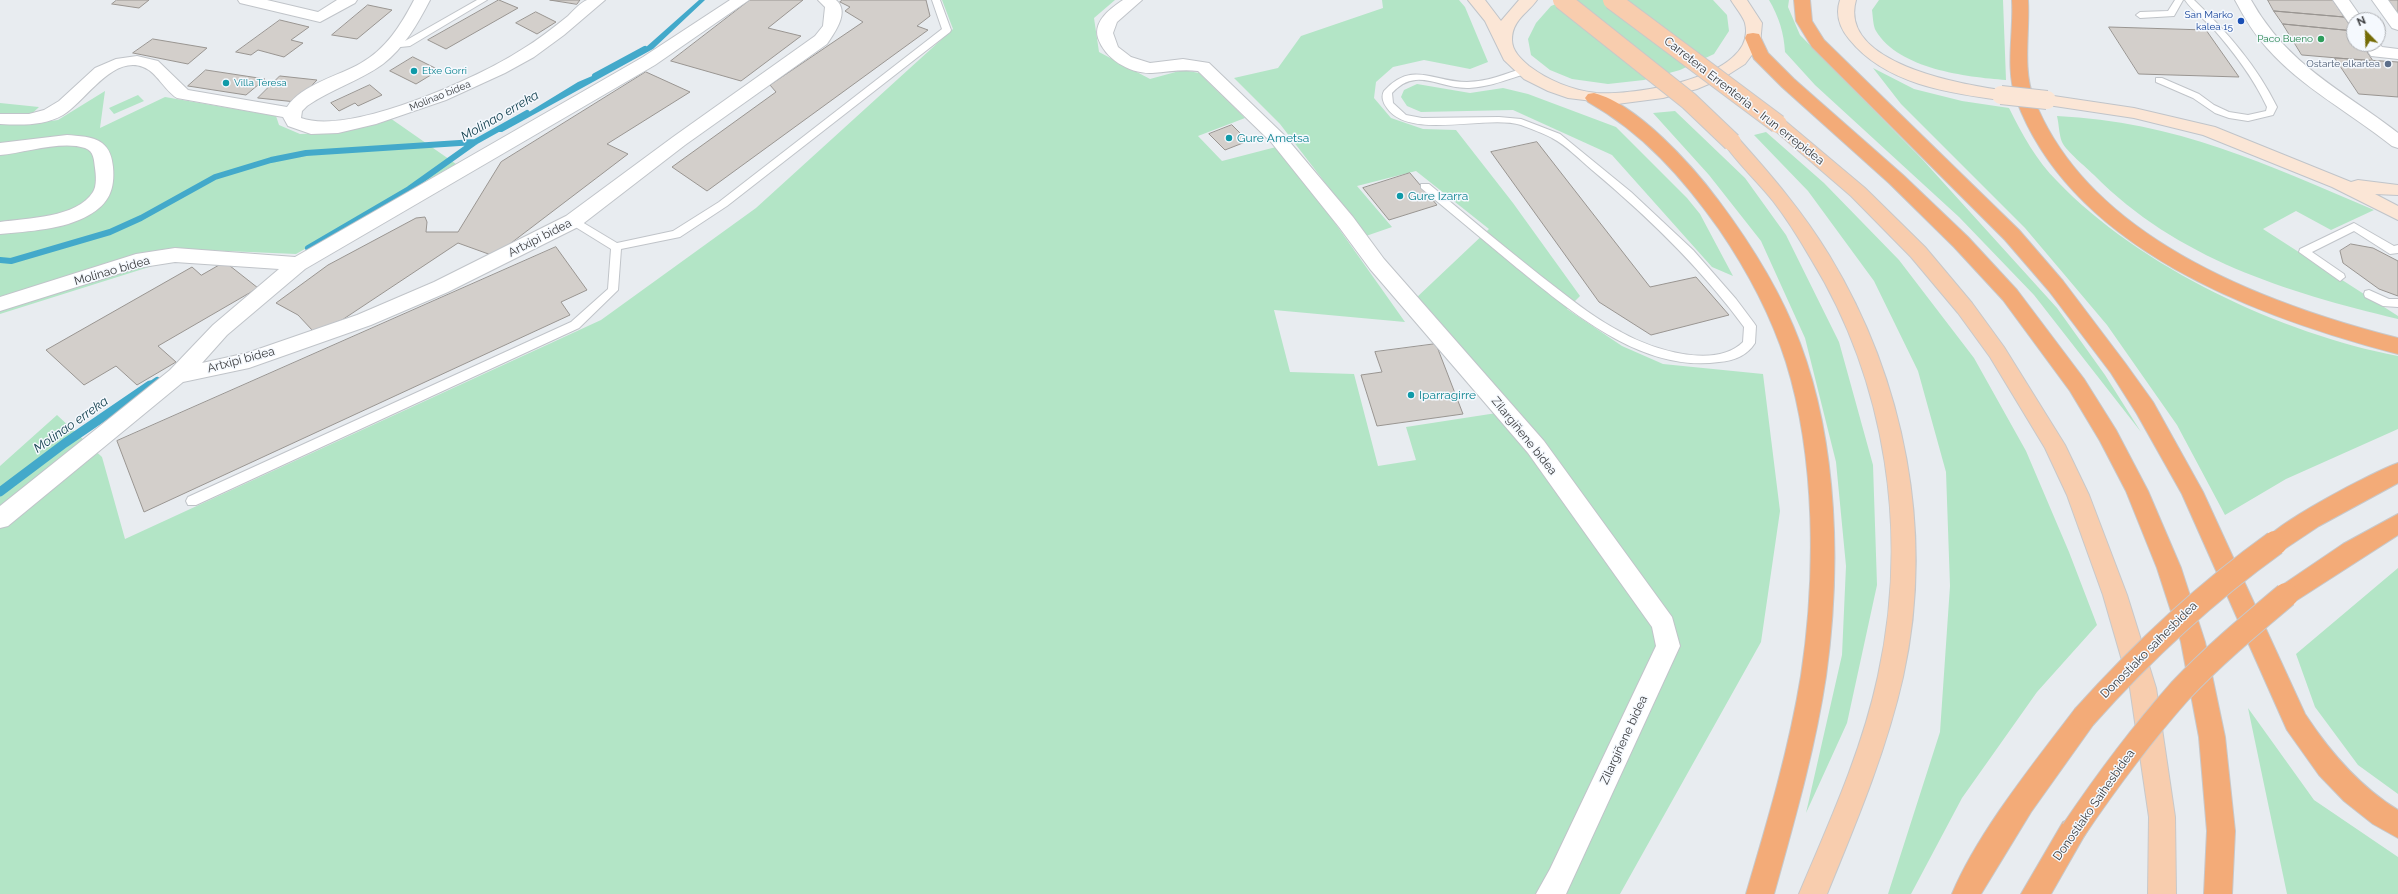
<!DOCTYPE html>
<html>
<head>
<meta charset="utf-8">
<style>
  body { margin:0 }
  #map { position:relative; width:2398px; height:894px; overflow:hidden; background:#e8ecf0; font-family:Raleway,sans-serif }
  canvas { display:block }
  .north { position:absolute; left:2346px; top:12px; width:40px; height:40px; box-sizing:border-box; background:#f5f9fe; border:1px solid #abadb1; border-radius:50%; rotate:337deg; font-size:11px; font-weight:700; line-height:16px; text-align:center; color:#3b3c3e }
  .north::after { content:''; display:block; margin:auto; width:14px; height:18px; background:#756c07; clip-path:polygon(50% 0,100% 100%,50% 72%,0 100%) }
</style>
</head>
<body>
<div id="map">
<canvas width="2398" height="894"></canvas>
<div class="north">N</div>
</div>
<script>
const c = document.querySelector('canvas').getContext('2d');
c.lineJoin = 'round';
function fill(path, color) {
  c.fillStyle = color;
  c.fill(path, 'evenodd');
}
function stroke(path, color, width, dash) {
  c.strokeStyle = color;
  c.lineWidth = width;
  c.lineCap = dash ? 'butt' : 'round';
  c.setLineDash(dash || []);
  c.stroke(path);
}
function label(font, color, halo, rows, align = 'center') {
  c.font = font + ' Raleway,sans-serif';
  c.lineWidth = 3;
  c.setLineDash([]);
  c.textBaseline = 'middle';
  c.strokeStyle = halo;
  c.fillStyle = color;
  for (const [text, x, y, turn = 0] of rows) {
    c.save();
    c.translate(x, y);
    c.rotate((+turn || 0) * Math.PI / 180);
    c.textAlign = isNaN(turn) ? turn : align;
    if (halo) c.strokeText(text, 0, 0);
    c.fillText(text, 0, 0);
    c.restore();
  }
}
fill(new Path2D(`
  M942,0H1115L1094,18L1099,52L1150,79L1183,70L1199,73L1245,118L1198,136L1222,161L1276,147L1318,199L1405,322L1274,310L1290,372L1354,374L1378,466L1416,460L1406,427L1516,410L1415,299L1489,229L1416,171L1357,186L1392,227L1366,236L1280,124L1234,78L1278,68L1301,36L1383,8L1382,0H1459L1465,7L1488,62L1470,69L1424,60L1393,67L1376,82L1374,98L1391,118L1423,129L1456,130L1513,203L1580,296L1567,309L1622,346L1663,364L1763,374L1780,511L1761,642L1620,894H0V466L57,415L102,457L125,539L601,320L756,208L953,29Z
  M1566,0H1713L1727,15L1729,31L1714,54L1680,70L1644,80L1608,84L1572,79L1550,70L1531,55L1528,39L1536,23L1551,6Z
  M1769,0H1789L1788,7L1800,35L1922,159L2057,308L2105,375L2141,432L2034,295L1959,217L1815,85L1785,52C1784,33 1779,17 1769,0Z
  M1879,0H2003L2006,80C1966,77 1899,69 1876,31C1873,26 1873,17 1872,10Z
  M1873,68L1914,89L1962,101L2009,108C2022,134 2036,160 2057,181C2139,267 2282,334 2398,356V429L2286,479L2225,515L2177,425L2107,325L2025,228L1901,104Z
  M1417,84L1470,93L1503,88L1528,94L1616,127L1687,198L1700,214L1733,276L1712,267L1612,155L1513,110L1421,112L1407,106L1401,97L1404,90Z
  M105,91L100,128L165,97L276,116L279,125L300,134L334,133L390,118L456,164L296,254L203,250L0,314V103L39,107L20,125L58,120Z
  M138,95L144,101L114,114L109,108Z
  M1675,111L1745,178L1786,235L1839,342L1873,465L1877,585L1847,723L1806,813L1842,655L1846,566L1836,462L1805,338L1761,241L1709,175L1653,113Z
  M2057,116C2175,121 2268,165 2374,210L2331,230L2296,211L2263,229L2398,316V319C2286,292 2177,259 2094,175C2086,167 2066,151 2062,142C2059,135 2059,124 2057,116Z
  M1766,132L1824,183L1899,260L1974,358L2026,451L2069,552L2097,625L2037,692L1962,798L1911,894H1888L1940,732L1950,586L1946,472L1918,371L1874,281L1808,191L1754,135Z
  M2398,568V794L2358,765L2315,707L2296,654Z
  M2248,708L2314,800L2398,857V894H2287Z`), '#b3e5c6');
fill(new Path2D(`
  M699,0H705L653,49L502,132H496L578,82L618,65L645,48Z`), '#43a9ca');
stroke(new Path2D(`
  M595,76L645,49
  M308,248L409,189L475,142L527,113
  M0,260L11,261L110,232L141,218L215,177L271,160L306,153L475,142
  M148,386L157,380`), '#43a9ca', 6);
stroke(new Path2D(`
  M0,492L65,443L150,385`), '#43a9ca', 9);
const building = new Path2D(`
  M117,0H149L139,8L112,4Z
  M499,0L518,8L446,49L428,40Z
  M550,0H580L577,4Z
  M750,0H803L768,28L801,36L741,81L671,61Z
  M843,0H926L930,16L917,26L928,30L707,191L672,167L776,92L770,85L863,22L845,11L850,7L840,2Z
  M2268,0H2333L2344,17L2274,11Z
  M2388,0H2398V13Z
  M368,5L392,10L357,39L332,35Z
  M2274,11L2344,17L2354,31L2283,24Z
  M536,12L556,22L537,34L516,23Z
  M280,20L309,27L291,40L303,43L284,57L258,50L251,55L236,52Z
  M2283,24L2354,31V44H2362L2373,61L2302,55Z
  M2109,27L2206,30L2239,77L2139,74Z
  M153,39L207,48L188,64L133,53Z
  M413,57L439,70L416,84L390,71Z
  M2335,58L2398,62V97L2359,94Z
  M206,70L265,79L246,95L188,86Z
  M646,72L690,92L607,144L628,154L494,256L458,243L342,320L313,331L298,315L276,303L328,265L416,218L425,217L427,222L426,232H458L501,162Z
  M280,76L317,80L296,102L258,98Z
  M370,85L382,95L358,106L355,103L339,111L331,103Z
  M1232,125L1248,141L1225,150L1209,134Z
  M1537,142L1650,287L1696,277L1729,315L1651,335L1599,302L1491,152Z
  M1410,173L1437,205L1389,220L1363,188Z
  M2351,244L2373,248L2398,261V296L2379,289L2343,263L2340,251Z
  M556,247L587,290L561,302L570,315L144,512L117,441Z
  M225,262L258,288L158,346L176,362L137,385L116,366L84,385L46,350L192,267L201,275Z
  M1436,344L1463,414L1377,426L1361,375L1382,372L1375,352Z`);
fill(building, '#d3cfcb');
stroke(building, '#999591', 1);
const lane = new Path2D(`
  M477,0H487L410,46L391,48L386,45L391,42L405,41Z
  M932,0H940L951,30L950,32L727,206L680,237L621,249L618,290L579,328L196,505H188L186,501L188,497L571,322L608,289L611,249L569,223L568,221L569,219H577L617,243L673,231L719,202L942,29Z
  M2175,0H2183L2174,16L2140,18L2136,15L2140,12L2168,11Z
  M2185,0H2194C2227,32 2257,66 2277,107L2273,115L2248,121L2229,118L2215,113L2193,98L2156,82V78H2162L2199,94L2214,105L2229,112L2248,115L2266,111L2267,107C2253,77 2233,51 2211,26C2202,18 2192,10 2185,0Z
  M1525,68L1528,69V73C1509,79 1489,87 1469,88C1438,89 1417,66 1392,93L1393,103L1406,115L1422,118L1499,117L1521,119L1560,134L1631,192L1693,250L1736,299L1754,323L1756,326L1755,343C1747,356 1733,361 1719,362C1642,373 1572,312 1517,268C1485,241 1453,215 1421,188V184H1429C1466,215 1503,246 1541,276C1567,296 1592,317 1621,332C1651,349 1715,370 1743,342L1744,327C1701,268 1648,217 1592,170C1580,160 1566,145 1552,138C1543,133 1531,129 1521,125C1487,114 1410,141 1387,108C1383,103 1381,96 1384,91C1412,60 1433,82 1467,82C1488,82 1506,73 1525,68Z
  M2354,223L2394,246L2398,245V253L2390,254L2354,231L2312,252L2344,274L2345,277L2340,281L2299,252L2300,249Z
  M2369,290L2389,299H2398V307L2383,306L2365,297L2364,294L2365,291Z`);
const street = new Path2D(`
  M238,0H267L318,12L337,0H357L355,3L320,22L240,3Z
  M414,0H430C418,23 404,48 383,64C360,81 331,89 307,106L302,111L301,118C350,136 478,78 521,50C538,40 553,28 568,16C573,11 580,3 587,0C591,0 600,0 605,0L564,35L534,57L505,73L446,100L376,124L338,133L311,134L288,126L283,117L177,98C164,90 157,72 143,67C112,55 85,102 63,115C44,126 21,125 0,124V114H29L44,110L59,101L95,68L116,59L137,56L158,61L188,90L287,107C302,84 339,76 361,63C386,49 401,25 414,0Z
  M730,0H749L655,65L305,269L227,335L202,363L247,353L357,315L434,282L566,216L673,137L815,36L823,26L825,7L818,0H836C850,12 835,32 827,44L685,145L580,226L448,292L371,325L249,368L183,382L8,526L0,528V506L170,370L213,325L279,269L175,262L137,268L0,311V297L136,254L175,248L295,257L643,57Z
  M1123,0H1142L1117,22L1113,33L1118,47L1131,57L1150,63L1183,59L1209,63L1283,134L1353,217L1384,259L1544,441L1672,617L1680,646L1566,894H1536L1550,869L1656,646L1652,627L1528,453L1370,269L1339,227L1271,142L1198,71C1181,69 1168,72 1152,73C1130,74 1105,59 1098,38C1093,21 1111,8 1123,0Z
  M2235,0H2251C2288,66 2341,89 2398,133V148L2392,146C2351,113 2302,88 2267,48C2254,34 2244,17 2235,0Z
  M2333,0H2349L2363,20H2354V25L2349,23Z
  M2372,0H2388L2398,14V30L2392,28Z
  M2378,42L2382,47L2398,49V59L2371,56L2363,44H2378Z
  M67,135C78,136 93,136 102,143C110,149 112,158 113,167C115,189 109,204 89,215C63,230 29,231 0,234V222C27,218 77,218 93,192C97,186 96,175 95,168C94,160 94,151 85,148C62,140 24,153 0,155V143Z`);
const secondary = new Path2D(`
  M1468,0H1485L1501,21L1519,0H1537C1527,14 1512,20 1512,40C1512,51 1521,59 1529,66C1549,81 1572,90 1596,93C1631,96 1759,78 1745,23C1743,16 1735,7 1731,0H1747L1762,23L1760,44L1745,64L1723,78L1697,89L1663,98L1617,104L1568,98L1548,91L1524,79L1504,60L1485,21Z
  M1840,0H1856C1838,63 1960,84 2001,90L2007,91L2010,95L2007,99L2001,100C1948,93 1885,84 1849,39C1840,28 1835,15 1840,0Z
  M2047,95L2134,108L2215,127L2351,182L2358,180L2398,185V195L2375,194L2398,206V220L2332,187L2203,135L2134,118L2041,104L2038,100L2041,96Z`);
const primary = new Path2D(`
  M1778,118L1784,120L1865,188L1925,247L1972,303L2004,347L2065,445L2089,495L2127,595L2156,688L2175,817L2176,894H2148L2149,817L2130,688L2103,595L2067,495L2045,448L1990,357L1958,313L1911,257L1851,196L1772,128L1769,124L1772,120Z
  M1732,136L1738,138C1771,175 1803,212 1829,255C1905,380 1935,534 1903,677C1886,752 1856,823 1827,894H1799C1829,823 1862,751 1878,676C1909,535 1887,383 1811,259C1800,240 1787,219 1773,201C1757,181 1737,163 1723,142L1726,138Z`);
const highway = new Path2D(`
  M1794,0H1810L1812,21L1824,40L2019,230L2063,281L2125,363L2153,402L2203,492L2305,714C2330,752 2359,786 2398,810V838L2373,824L2344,801L2319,775L2287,730L2182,494L2137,414L2111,373L2049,291L2005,240L1812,47L1796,21Z
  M2012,0H2028C2030,32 2022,69 2034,99C2088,238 2265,304 2398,338V354C2257,317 2071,249 2016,99C2005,68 2014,32 2012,0Z
  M1753,33L1759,34L1768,53L1794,79L1903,175L1968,237L2017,290L2084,379L2116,430L2148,491L2181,568L2205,642L2225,737L2235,831L2232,894H2204L2207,831L2199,737L2181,642L2157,568L2126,491L2100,441L2070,391L2003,300L1954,247L1889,183L1782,87L1754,59L1745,38L1747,34Z
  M1594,93C1637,104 1692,165 1718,200C1751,244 1781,292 1800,343C1838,444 1841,570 1826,676C1815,750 1794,822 1774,894H1746C1767,823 1789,750 1801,676C1816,578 1816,458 1786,362C1771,315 1747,270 1719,229C1683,178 1643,133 1588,102L1585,98L1588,94Z
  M2398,463V483L2319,526L2283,550L2275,553L2267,550L2263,543C2273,524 2375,471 2398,463Z
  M2398,514V535L2294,602L2286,605L2278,602L2274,595L2278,588L2343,544Z
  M2084,705L2093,709L2097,717L2093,725L2031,812L1981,894H1952C1978,832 2034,763 2075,709Z
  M2073,818L2083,822L2087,831L2051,894H2021L2063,822Z`);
stroke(lane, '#c0c4c9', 2);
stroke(street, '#c0c4c9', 2);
stroke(secondary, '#c0c4c9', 2);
stroke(primary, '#c8c8c9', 2);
stroke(highway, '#c8c8c9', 2);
fill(lane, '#fff');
fill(street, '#fff');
fill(secondary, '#fbe6d6');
fill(primary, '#f8cdae');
fill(highway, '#f3ab78');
const secondaryBridge = new Path2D(`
  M2001,95L2047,100`);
const primaryBridge = new Path2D(`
  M1562,0L1689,101L1732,142
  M1612,0L1778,124`);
const highwayBridge = new Path2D(`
  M2084,717C2142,652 2204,594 2275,543
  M2073,831C2106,782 2141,735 2180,691C2213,656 2249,626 2286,595`);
stroke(secondaryBridge, '#c0c4c9', 20, []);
stroke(primaryBridge, '#c8c8c9', 20, []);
stroke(highwayBridge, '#c8c8c9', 26, []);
stroke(secondaryBridge, '#fbe6d6', 18);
stroke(primaryBridge, '#f8cdae', 18);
stroke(highwayBridge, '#f3ab78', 24);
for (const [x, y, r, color] of [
  [2241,21,4,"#1a4fb4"],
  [2321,39,4,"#2e9e5b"],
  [2388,64,4,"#5c6f8a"],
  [414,71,4,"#0f9aa8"],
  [226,83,4,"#0f9aa8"],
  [1229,138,4,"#0f9aa8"],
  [1400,196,4,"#0f9aa8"],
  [1411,395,4,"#0f9aa8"]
]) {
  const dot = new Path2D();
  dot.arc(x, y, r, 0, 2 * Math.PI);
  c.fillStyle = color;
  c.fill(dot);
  stroke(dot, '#f5f9fe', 1.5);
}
label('10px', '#164399', '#f5f9fe', [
  ["San Marko",2233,15],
  ["kalea 15",2233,27]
], 'right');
label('10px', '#27864d', '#f5f9fe', [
  ["Paco Bueno",2313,39]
], 'right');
label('10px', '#4e5e75', '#f5f9fe', [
  ["Ostarte elkartea",2380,64]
], 'right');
label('10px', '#0d838f', '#f5f9fe', [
  ["Etxe Gorri",422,71],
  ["Villa Teresa",234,83]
], 'left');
label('10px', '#3b3c3e', '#f5f9fe', [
  ["Molinao bidea",440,96,-22]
]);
label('12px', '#3b3c3e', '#f5f9fe', [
  ["Carretera Errenteria – Irun errepidea",1744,101,38],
  ["Artxipi bidea",540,238,-27],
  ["Molinao bidea",112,271,-16],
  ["Artxipi bidea",241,360,-15],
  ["Zilargiñene bidea",1524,436,51],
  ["Donostiako saihesbidea",2149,650,-45],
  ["Zilargiñene bidea",1624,740,-65],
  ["Donostiako Saihesbidea",2094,805,-55]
]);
label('12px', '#0d838f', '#f5f9fe', [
  ["Gure Ametsa",1237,138],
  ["Gure Izarra",1408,196],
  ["Iparragirre",1419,395]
], 'left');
label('italic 13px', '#14414f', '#f5f9fe', [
  ["Molinao erreka",500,116,-30],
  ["Molinao erreka",71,425,-35]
]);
</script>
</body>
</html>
